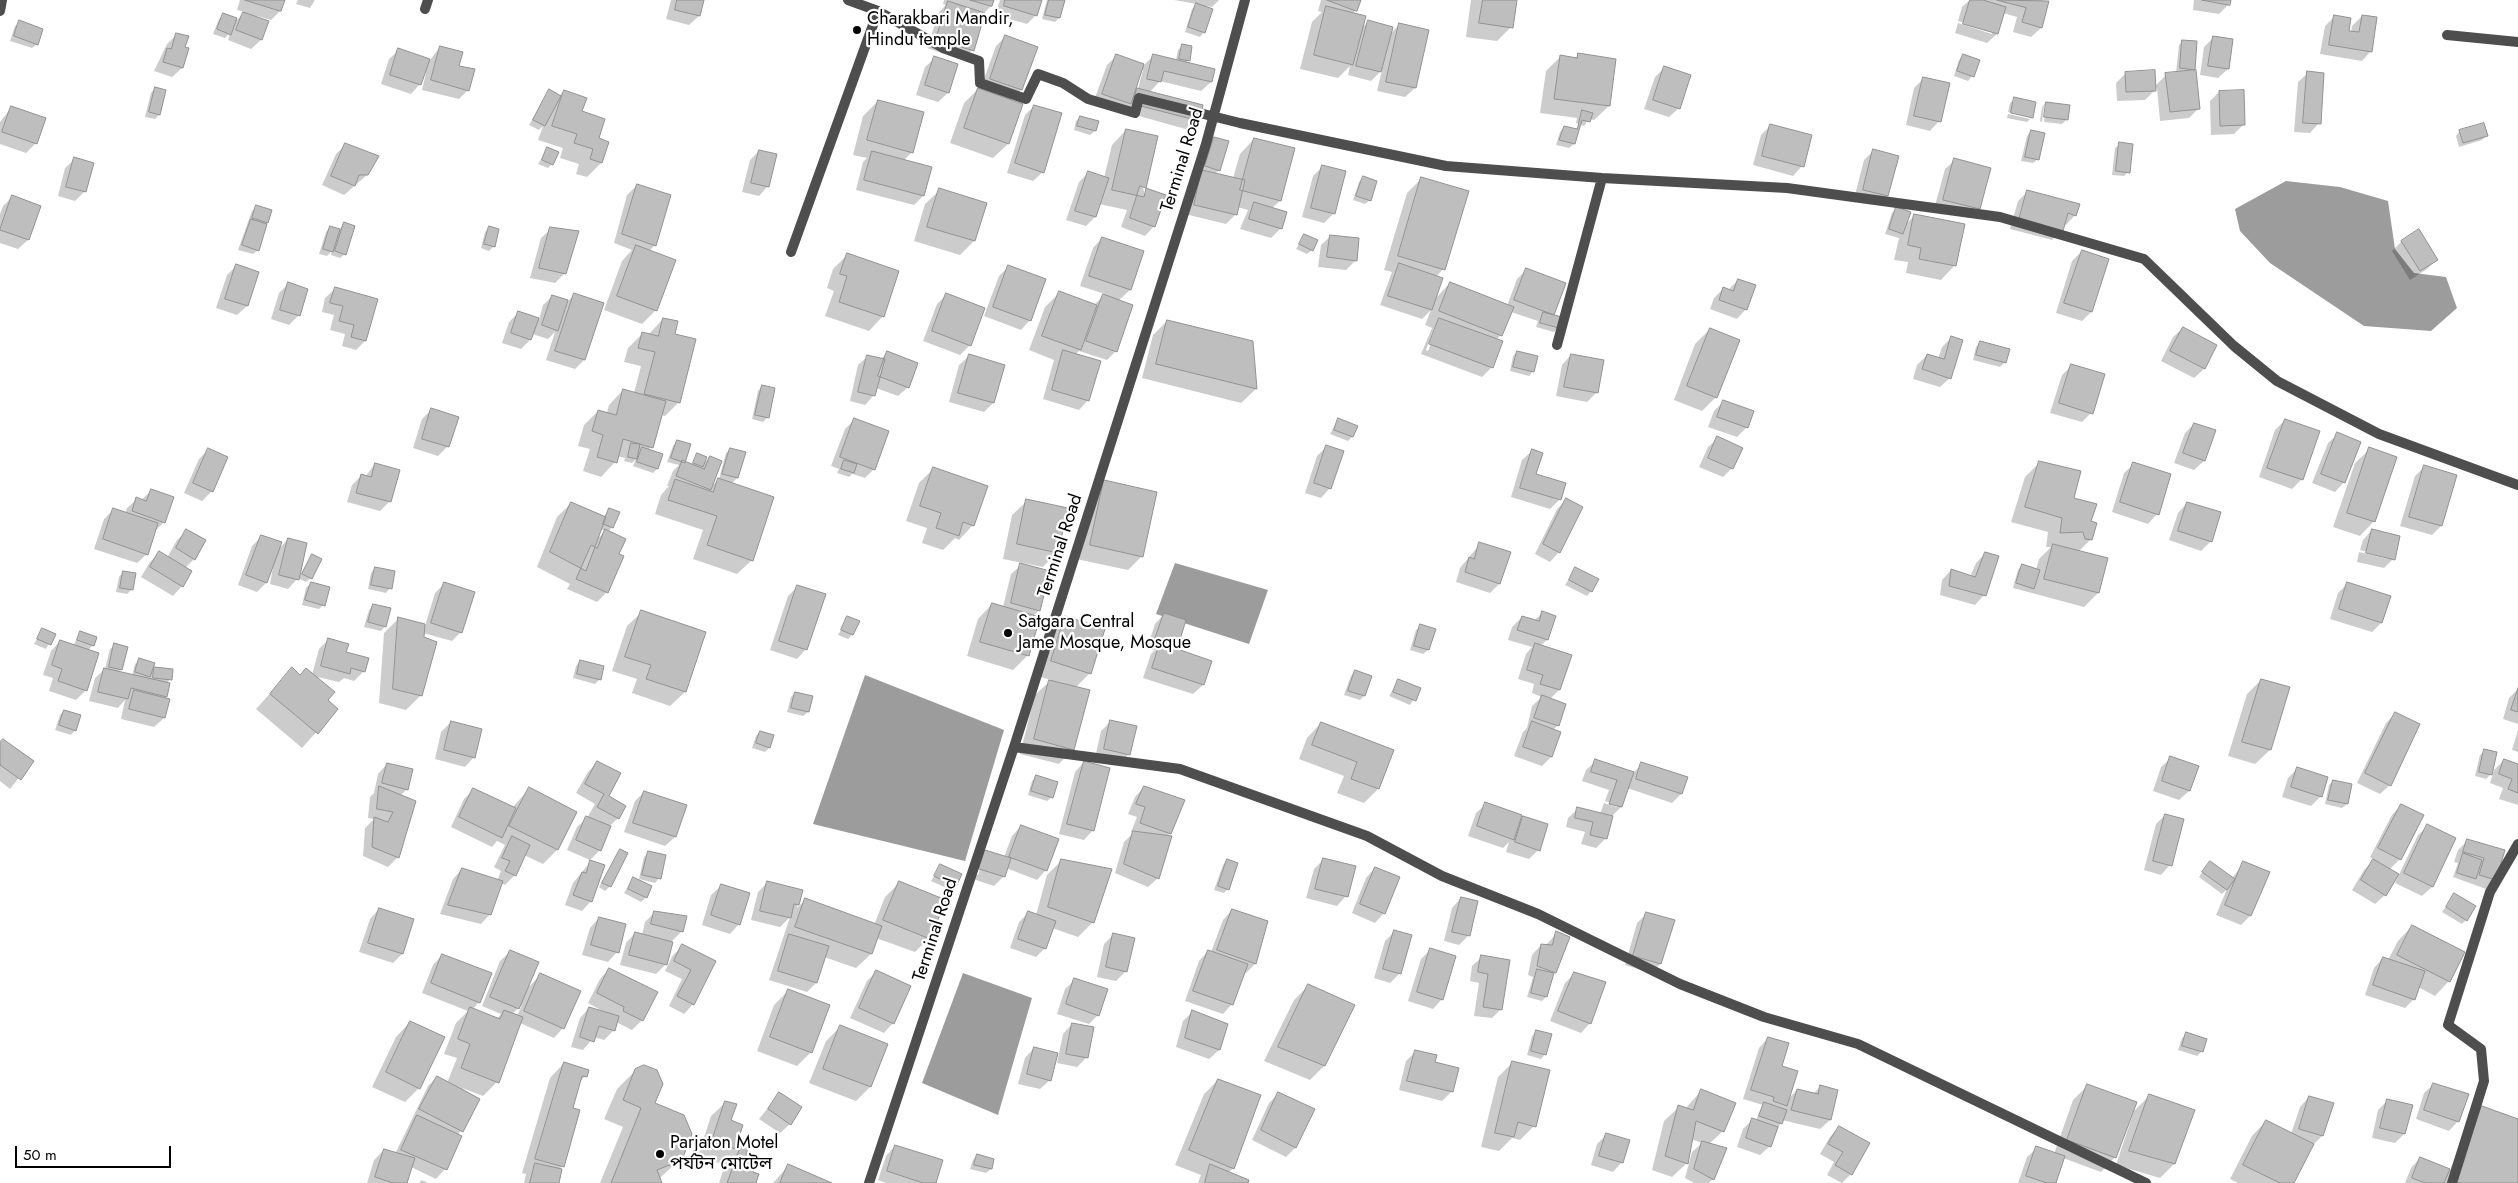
<!DOCTYPE html>
<html>
<head>
<meta charset="utf-8">
<style>
  body { margin:0 }
  #map { position:relative; width:2518px; height:1183px; overflow:hidden; background:#fff; font-family:Jost,sans-serif }
  canvas { display:block }
  .scale { position:absolute; left:15px; top:1146px; width:156px; height:22px; box-sizing:border-box; border:2px solid #000; border-top:0; padding-left:6px; font-size:15px; line-height:18px; white-space:nowrap; color:#000; -webkit-text-stroke:4px #fff; paint-order:stroke }
</style>
</head>
<body>
<div id="map">
<canvas width="2518" height="1183"></canvas>
<div class="scale">50 m</div>
</div>
<script>
const c = document.querySelector('canvas').getContext('2d');
c.lineJoin = 'round';
function fill(path, color) {
  c.fillStyle = color;
  c.fill(path, 'evenodd');
}
function stroke(path, color, width, dash) {
  c.strokeStyle = color;
  c.lineWidth = width;
  c.lineCap = dash ? 'butt' : 'round';
  c.setLineDash(dash || []);
  c.stroke(path);
}
function label(font, color, halo, rows, align = 'center') {
  c.font = font + ' Jost,"Noto Sans Bengali",sans-serif';
  c.lineWidth = 4.5;
  c.setLineDash([]);
  c.textBaseline = 'middle';
  c.strokeStyle = halo;
  c.fillStyle = color;
  for (const [text, x, y, turn = 0] of rows) {
    c.save();
    c.translate(x, y);
    c.rotate((+turn || 0) * Math.PI / 180);
    c.textAlign = isNaN(turn) ? turn : align;
    if (halo) c.strokeText(text, 0, 0);
    c.fillText(text, 0, 0);
    c.restore();
  }
}
fill(new Path2D(`
  M2286,181L2340,187L2388,201L2395,249L2414,273L2446,277L2457,308L2431,331L2364,326L2270,263L2240,231L2235,209Z
  M1175,563L1268,590L1249,644L1156,614Z
  M865,675L1004,730L965,861L813,824Z
  M963,973L1032,998L998,1115L922,1083Z`), '#9c9c9c');
fill(new Path2D(`
  M240,0H284L280,11L271,20L257,16L256,18L267,22L261,40L251,49L228,40L230,33L225,38L213,34L219,19L224,14L237,20L245,12L237,10Z
  M298,0H315L310,8L296,4Z
  M671,0H703L699,16L689,25L666,19Z
  M944,0H993L991,6L984,13L972,50L963,60L927,48L939,12L946,5L943,4Z
  M1000,0H1041L1036,15L1027,24L995,15Z
  M1047,0H1064L1059,18L1055,22L1042,19Z
  M1174,0H1219L1212,7L1206,6L1204,32L1200,37L1185,32L1192,9L1197,4Z
  M1321,0H1359L1353,14L1361,29L1369,21L1390,34L1399,25L1428,31L1415,88L1405,97L1377,91L1382,70L1371,81L1348,75L1350,66L1338,78L1300,69L1312,22L1322,12L1318,11Z
  M1471,0H1515L1511,27L1497,41L1466,37Z
  M1970,0H2042L2048,2L2041,28L2031,37L2013,32L2017,17L2003,13L1997,34L1987,43L1955,33L1958,23L1992,34V31L1958,21L1962,7Z
  M2194,0H2229V4L2219,14L2193,10Z
  M2362,16L2371,51L2362,61L2320,54L2325,26L2334,17L2348,32H2351L2352,26Z
  M20,22L37,44L32,48L10,41L15,26Z
  M177,34L184,47L188,49L182,68L172,77L154,71L167,44Z
  M1006,36L1021,90L1010,101L1022,105L1008,144L993,158L950,143L964,103L978,89L980,90L996,46Z
  M2214,37L2232,40L2228,69L2218,78L2200,75L2204,47Z
  M2183,41L2194,69L2191,72L2199,108L2189,118L2160,121L2157,88L2145,100L2117,101L2116,83L2126,73L2155,86L2166,75L2176,73L2179,45Z
  M1182,46L1189,60L1186,63L1211,82L1201,91L1160,81L1149,93L1198,120L1189,130L1093,103L1107,65L1116,56L1144,65L1154,55L1176,60L1178,50ZM1141,70H1143L1138,89L1132,95Z
  M440,47L458,66L468,90L459,99L422,90L426,73L424,72L420,84L411,94L381,84L389,59L399,50L430,60Z
  M1578,55L1609,106L1594,120L1589,119L1584,126L1576,123L1577,118L1540,113L1546,71L1561,56L1575,58Z
  M1963,56L1972,76L1968,81L1954,76L1959,60Z
  M935,58L957,65L948,93L938,102L916,95L925,67Z
  M1665,67L1679,108L1669,117L1644,109L1655,77Z
  M2308,73L2319,123L2310,133L2294,132L2298,82Z
  M1924,78L1939,121L1930,131L1906,125L1914,88Z
  M155,88L159,115L155,119L145,117L151,93Z
  M549,91L559,96L564,91L581,112L597,139L601,163L587,177L576,174L579,164L560,158L563,148L538,140L543,126L539,130L529,125Z
  M2219,92L2243,125L2234,134L2211,135L2210,101Z
  M2015,99L2035,103L2031,118L2027,122L2007,118L2008,114L2030,119V116L2008,112L2010,103Z
  M878,101L912,152L903,161L923,196L914,205L856,190L863,162L867,158L853,155L863,116Z
  M2046,103L2066,120L2062,124L2044,122L2046,106H2044L2042,122L2040,121L2042,107Z
  M1034,106L1043,172L1033,181L1007,173L1025,115Z
  M11,108L36,143L26,153L0,144V122Z
  M1081,117L1095,131L1090,135L1074,130L1076,121Z
  M1770,126L1802,166L1793,176L1753,165L1761,135Z
  M1564,127L1577,131L1574,144L1569,148L1556,145L1560,132Z
  M1126,130L1154,226L1145,236L1121,227L1127,210L1099,204L1095,217L1086,226L1066,220L1079,182L1088,173L1104,178L1112,145Z
  M2031,131L2038,159L2033,163L2021,161L2027,136Z
  M2460,131L2486,136L2482,140L2459,147L2456,136Z
  M1214,138L1219,170L1215,174L1233,178L1240,154L1254,139L1280,201L1271,209L1281,228L1271,238L1240,229L1248,210L1237,207L1235,215L1226,224L1185,214L1205,148Z
  M346,144L367,175L344,195L322,185L336,154Z
  M2120,144L2128,172L2124,176L2112,175L2115,148Z
  M548,148L552,164L548,168L538,164Z
  M1874,150L1897,156L1887,196L1878,205L1854,199L1864,160Z
  M759,151L768,186L759,196L742,192L750,160Z
  M75,159L85,191L75,201L58,196L65,168Z
  M1955,160L1989,169L1979,209L1969,218L1934,209L1945,169Z
  M1323,166L1334,213L1324,223L1302,217L1313,176Z
  M1363,178L1370,200L1365,204L1353,200L1359,182Z
  M1422,178L1443,269L1436,277L1435,299L1450,283L1507,306L1517,279L1526,270L1553,314L1552,316L1558,328L1554,332L1536,327L1538,321L1511,312L1501,335L1496,340L1492,367L1482,377L1421,354L1432,328L1425,325L1431,310L1422,319L1380,305L1392,272L1384,270L1407,193ZM1434,329H1437L1428,351L1426,350Z
  M637,185L655,245L649,251L656,310L642,324L604,310L622,261L632,250L614,243L627,195Z
  M940,190L985,204L974,241L960,255L914,241L925,204Z
  M2027,192L2075,215L2066,225L2063,224L2062,230L2052,240L2010,229L2018,201Z
  M12,197L39,206L28,240L18,249L0,243V214L3,206Z
  M257,206L267,222L258,250L253,254L238,250L252,211Z
  M1897,208L1905,225L1915,215L1955,265L1941,280L1906,273L1908,262L1894,260L1899,238L1885,234L1892,213Z
  M344,223L345,254L340,258L331,255L332,251L327,256L319,254L326,232L330,227L339,230Z
  M489,228L494,246L489,251L481,248L485,232Z
  M551,229L565,273L555,283L530,278L541,238Z
  M2419,231L2436,260L2427,269L2410,280L2392,251L2401,242Z
  M1304,235L1312,250L1307,254L1296,249Z
  M1331,236L1356,260L1346,270L1318,267L1321,245Z
  M1102,238L1143,252L1130,290L1118,301L1116,351L1107,360L1079,351L1075,355L1088,400L1079,410L1043,399L1054,360L1029,350L1045,307L1059,293L1094,305L1105,294L1080,286L1093,248Z
  M2082,251L2091,312L2082,321L2056,313L2072,261Z
  M847,255L883,316L869,331L825,316L834,291L827,288L833,269Z
  M236,266L257,272L247,306L237,315L216,308L227,275Z
  M1009,266L1030,320L1021,330L984,316L999,276Z
  M1738,280L1746,309L1737,319L1710,309L1714,298L1723,289L1728,290Z
  M288,284L299,315L289,325L271,319L279,293Z
  M335,289L365,341L356,350L342,346L345,334L330,330L334,315L322,312L325,298Z
  M574,295L584,360L575,369L546,360L555,332L548,339L532,334L530,340L521,349L502,343L509,322L518,313L539,320L543,305L553,296L568,301Z
  M946,295L970,345L960,355L923,341L937,304Z
  M663,319L674,335L679,402L665,416L661,415L651,447L648,450L657,469L653,473L633,466L636,459L632,463L624,461L625,458L617,456L615,462L601,477L583,471L590,449L578,446L584,425L598,411L607,413L609,405L623,390L634,393L641,366L624,362L628,348L642,334L648,335Z
  M1167,321L1256,389L1241,403L1142,378L1153,335Z
  M2183,328L2216,345L2204,369L2194,378L2161,361L2173,337Z
  M1710,329L1716,397L1702,411L1674,400L1695,344Z
  M1951,338L1950,378L1940,387L1913,379L1917,365L1927,355L1938,359L1942,347Z
  M1980,342L2005,362L2000,367L1973,360L1976,347Z
  M1517,352L1533,371L1529,376L1510,371L1513,356Z
  M887,353L908,387L898,396L876,388L874,395L865,405L850,401L858,365L868,356L881,359Z
  M1571,355L1597,392L1587,402L1556,396L1562,365Z
  M969,356L993,403L984,412L949,402L959,365Z
  M2071,366L2091,413L2082,422L2050,413L2062,375Z
  M762,386L768,417L763,422L752,419L758,391Z
  M1723,402L1747,427L1737,437L1708,427L1714,411Z
  M431,410L448,446L438,456L413,448L422,419Z
  M854,420L874,469L865,478L852,474L849,477L837,473L839,469L831,466L845,429Z
  M1338,420L1352,437L1348,441L1330,434Z
  M2285,420L2318,432L2301,480L2292,489L2259,477L2275,430Z
  M2194,424L2204,461L2194,470L2174,463L2185,433Z
  M2338,434L2344,482L2335,492L2312,483L2328,443Z
  M1718,438L1732,468L1723,477L1699,467L1708,447Z
  M677,441L684,461L691,465L698,455L703,464L710,457L711,487L719,479L726,453L731,449L744,453L737,478L731,484L752,560L737,574L693,559L703,530L655,514L661,495L669,486H667L673,471L679,465L667,462L673,446Z
  M1327,446L1330,488L1321,498L1305,493L1317,456Z
  M2370,449L2374,521L2360,536L2333,527L2355,463Z
  M208,450L212,491L202,501L184,493L199,459Z
  M1532,451L1535,475L1564,484L1559,500L1550,509L1511,497L1522,460Z
  M2039,463L2073,499L2090,522L2091,539L2078,552L2107,559L2098,593L2084,607L2013,588L2018,570L2022,566L2036,570L2039,559L2051,547H2046L2048,532L2011,522L2025,477Z
  M375,464L390,501L380,511L347,502L352,485L361,476L365,477Z
  M2134,464L2157,514L2148,524L2112,512L2124,473Z
  M2425,466L2441,526L2432,535L2400,526L2415,476Z
  M933,469L973,525L959,540L955,538L943,550L922,543L927,528L906,521L919,483Z
  M1104,482L1142,556L1128,570L1076,559L1090,496Z
  M151,491L164,522L154,532L147,554L137,563L94,549L104,519L113,510L125,514L127,508L137,499L141,500Z
  M1566,500L1559,552L1550,562L1535,554L1557,509Z
  M1027,501L1057,552L1043,567L1003,559L1012,515Z
  M571,503L604,517L609,509L612,527L608,532L617,554L623,557L606,593L597,602L567,589L570,584L537,567L557,517ZM601,529L606,531L596,540Z
  M2187,503L2211,541L2201,551L2169,540L2178,513Z
  M2372,530L2393,559L2384,568L2357,562L2359,552L2388,559V557L2360,550L2363,540Z
  M187,531L194,559L185,568L182,586L173,596L141,577L150,562L159,553L167,558L177,540Z
  M262,536L279,549L288,539L299,577L312,555L311,578L306,582L298,578L288,589L270,584L274,561L266,583L257,592L238,585L252,546Z
  M1480,544L1499,584L1490,593L1456,582L1460,568Z
  M1985,554L1984,595L1975,605L1940,595L1942,580L1951,570L1970,577L1976,563Z
  M1021,565L1039,610L1033,616L1028,655L1013,670L967,656L978,619L992,604L1003,607L1011,574Z
  M375,568L390,588L386,593L368,589L371,573Z
  M1575,569L1591,591L1587,596L1565,585Z
  M123,572L134,574L131,590L127,594L116,592L119,577Z
  M311,583L323,605L319,609L302,605L306,588Z
  M444,584L461,632L452,641L423,633L421,695L406,710L379,703L384,633L399,618L425,626L435,593Z
  M2347,584L2381,623L2372,632L2330,619L2338,593Z
  M798,586L806,649L797,659L770,650L788,596Z
  M373,605L385,626L381,631L364,627L369,610Z
  M642,612L704,633L685,692L670,706L632,693L637,679L612,671L627,626Z
  M1543,612L1554,616L1547,640L1540,646L1570,655L1559,690L1549,700L1558,725L1553,730L1551,757L1542,766L1514,756L1523,732L1527,728L1532,706L1542,697L1532,693L1534,684L1518,679L1526,654L1532,647L1508,640L1512,627L1522,617L1534,621Z
  M1164,614L1177,645L1173,649L1210,661L1203,685L1193,694L1143,678L1151,654L1155,650L1147,648L1155,624Z
  M848,618L852,635L848,639L838,635Z
  M1065,618L1090,673L1075,688L1073,749L1059,764L1020,754L1035,695L1051,680L1037,676L1051,632Z
  M1421,625L1434,629L1428,650L1423,654L1410,650L1416,630Z
  M43,629L54,634L46,649L34,644Z
  M80,633L93,645L88,650L86,690L76,700L49,691L53,678L43,675L51,651L60,641L73,646Z
  M328,640L364,671L354,681L344,678L339,682L313,676L326,700L337,709L302,748L256,709L292,669L300,676L312,675L319,649Z
  M115,645L121,669L118,672L132,676L135,664L140,660L150,673L154,669L170,679L166,684V696L163,699L168,700L164,718L154,727L121,719L125,700L118,708L89,701L95,678L105,669L110,649Z
  M580,661L600,679L595,684L573,678L576,666Z
  M1355,671L1364,696L1360,700L1344,695L1351,676Z
  M1399,680L1420,689L1410,705L1389,696Z
  M2261,680L2270,750L2255,764L2228,756L2247,694Z
  M2518,689V724L2503,719L2509,698Z
  M795,693L811,697L808,712L803,716L787,712L791,697Z
  M64,711L75,730L71,735L55,730L60,715Z
  M2395,714L2390,785L2380,794L2357,783L2386,723Z
  M1111,721L1129,754L1119,764L1095,758L1101,731Z
  M451,722L474,757L465,767L435,759L441,732Z
  M1321,723L1392,751L1378,789L1364,803L1337,793L1344,776L1299,759L1307,738Z
  M2518,730V752L2512,750Z
  M760,732L769,748L765,752L752,748L756,736Z
  M0,743L32,761L10,789L0,781Z
  M2485,751L2491,774L2486,779L2475,776L2480,755Z
  M2171,758L2189,791L2179,800L2153,791L2161,767Z
  M2504,760L2518,765V805L2499,799L2503,788L2490,783L2494,770Z
  M1596,761L1633,773L1642,764L1681,794L1672,803L1627,788L1621,807L1612,816L1606,838L1596,848L1581,844L1585,832L1566,827L1568,818L1578,809L1600,814L1604,803L1617,807V805L1605,801L1609,790L1582,781L1586,770Z
  M598,762L607,797L618,818L610,826L600,850L590,860L567,850L577,827L587,818L595,804L576,793L588,772Z
  M1084,762L1093,830L1084,840L1059,834L1075,772Z
  M387,764L407,789L400,796L398,857L388,867L363,856L365,828L374,819L368,818L370,797L374,793L378,774Z
  M2297,769L2321,796L2311,806L2282,797L2288,778Z
  M1037,776L1052,797L1047,801L1028,795L1032,781Z
  M2333,781L2351,785L2347,804L2342,808L2325,804L2329,785Z
  M1144,787L1170,833L1166,837L1158,878L1148,887L1115,873L1124,842L1133,833L1131,832L1137,817L1128,814L1135,797Z
  M474,789L512,808L529,789L557,850L543,864L524,855L515,875L505,885L501,883L490,914L481,924L440,914L453,879L462,869L497,881L501,871L494,867L505,845L497,841L492,847L451,827L464,799Z
  M644,792L685,806L675,837L665,846L624,832L635,801Z
  M1486,804L1518,823L1524,817L1538,850L1529,859L1506,852L1509,842L1503,848L1468,836L1476,813Z
  M2401,805L2400,859L2389,870L2385,895L2375,904L2352,890L2364,870L2374,860L2370,857L2392,815Z
  M2165,815L2170,865L2161,875L2144,870L2156,824Z
  M1021,826L1046,870L1037,880L1006,868L1003,877L994,886L970,878L976,861L985,851L1004,857L1012,836ZM980,861H983L978,875L975,874Z
  M2428,826L2455,839L2432,887L2422,896L2395,883L2418,835Z
  M2467,841L2503,851L2495,879L2486,889L2453,877L2458,863L2454,862L2458,850Z
  M620,850L610,886L605,891L599,887Z
  M648,853L659,878L655,883L639,879L644,857Z
  M1062,860L1093,922L1078,937L1052,928L1045,948L1036,957L1010,948L1019,922L1029,912L1036,915L1047,875Z
  M1227,860L1228,889L1224,893L1214,890L1223,865Z
  M1323,860L1346,896L1337,906L1306,898L1314,869Z
  M591,861V901L582,911L565,905L573,883Z
  M2244,863L2250,916L2241,925L2216,915L2227,889L2222,894L2199,877L2206,867L2232,878Z
  M941,865L955,886L951,890L931,881Z
  M1375,868L1384,913L1375,923L1352,913L1366,878Z
  M633,879L646,897L641,902L624,893Z
  M767,883L801,891L797,908L805,900L874,925L885,897L899,883L929,938L915,952L876,938L871,954L856,968L824,957L816,983L807,992L769,980L790,917L780,927L751,920L758,892Z
  M721,886L739,924L730,934L702,925L711,895Z
  M2454,895L2466,920L2462,924L2442,912Z
  M1461,898L1476,902L1468,936L1459,945L1444,941L1452,908Z
  M379,909L402,954L393,963L359,952L370,919Z
  M1232,910L1267,922L1255,964L1246,973H1244L1232,1004L1223,1014L1185,1001L1199,961L1208,951L1211,952L1223,920Z
  M654,913L686,917L682,931L672,941L666,964L656,974L620,965L626,943L635,933L642,935L645,922Z
  M1647,913L1660,964L1651,973L1625,965L1637,923Z
  M599,918L617,952L608,962L582,955L590,928Z
  M2412,926L2449,981L2435,996L2418,987L2414,999L2405,1008L2365,995L2374,968L2383,958L2388,960L2398,941Z
  M1394,932L1400,973L1390,983L1374,978L1385,941Z
  M1557,933L1555,972L1552,975L1546,997L1542,1001L1527,997L1533,977L1528,975L1532,955L1541,945H1546Z
  M1114,934L1126,971L1116,981L1097,977L1104,944Z
  M683,946L714,962L693,1004L684,1014L669,1006L682,979L665,971L673,955Z
  M1431,949L1442,999L1433,1009L1408,1001L1421,959Z
  M510,952L527,989L540,975L563,1028L554,1038L520,1023L497,1082L483,1096L462,1088L479,1099L458,1135L461,1136L445,1169L436,1179L411,1167L406,1183H367L374,1160L384,1150L395,1154L428,1086L437,1077L447,1083L457,1058L444,1054L456,1023L468,1011L422,993L433,965L442,955L479,1002L472,1010L497,1019L501,1014L482,1006L500,961ZM522,1005L517,1016L512,1014Z
  M1482,957L1509,961L1501,1009L1492,1018L1474,1016L1479,983L1470,981L1472,966Z
  M609,969L656,993L642,1020L632,1030L616,1022L614,1030L604,1040L594,1037L583,1050L571,1047L580,1018L589,1008L606,1013L588,1003L600,979Z
  M876,972L893,1023L884,1033L850,1018L867,981Z
  M1575,973L1590,1023L1581,1033L1550,1021L1565,983Z
  M1075,980L1098,1015L1089,1024L1057,1014L1065,989Z
  M1308,986L1324,1066L1310,1080L1264,1061L1294,1000Z
  M789,990L811,1052L797,1066L757,1051L774,1005Z
  M1192,1012L1226,1025L1219,1050L1209,1059L1176,1047L1183,1021Z
  M410,1022L419,1088L405,1102L372,1087L396,1037Z
  M1072,1024L1087,1057L1077,1067L1057,1063L1063,1034Z
  M840,1027L870,1087L856,1101L809,1083L826,1041Z
  M1537,1031L1545,1054L1541,1059L1527,1055L1532,1036Z
  M2187,1034L2205,1040L2201,1052L2197,1056L2178,1050L2182,1038Z
  M1768,1038L1780,1067L1787,1100L1797,1090L1813,1094L1820,1087L1837,1091L1830,1120L1820,1129L1782,1120L1770,1146L1760,1155L1737,1147L1743,1129L1753,1119L1756,1120L1763,1105L1743,1099L1759,1048Z
  M1034,1048L1050,1080L1040,1089L1018,1084L1025,1058Z
  M1416,1051L1434,1063L1457,1069L1451,1092L1442,1101L1399,1090L1406,1061Z
  M1513,1062L1534,1126L1520,1140L1512,1138L1499,1151L1481,1147L1498,1077Z
  M564,1063L585,1076L579,1083L571,1109L558,1183H524L526,1174L522,1173L550,1078Z
  M636,1070L680,1159L659,1179L661,1183H600L623,1127L604,1119L617,1089Z
  M1218,1080L1233,1168L1228,1173L1247,1183H1198L1201,1175L1175,1165L1204,1094Z
  M2434,1084L2458,1121L2449,1131L2416,1119L2424,1093Z
  M2088,1085L2115,1157L2101,1172L2063,1158L2055,1183H2018L2027,1157L2037,1148L2054,1154L2073,1100Z
  M1701,1091L1723,1131L1709,1144L1713,1179L1709,1183H1694L1685,1178L1692,1152L1702,1143L1691,1139L1687,1163L1672,1177L1652,1170L1664,1121L1679,1107L1685,1109Z
  M779,1094L790,1124L780,1133L759,1119Z
  M1278,1094L1295,1148L1286,1157L1252,1140L1269,1103Z
  M2149,1096L2174,1164L2160,1178L2116,1165L2134,1111Z
  M2309,1097L2322,1136L2313,1145L2293,1183H2238L2230,1179L2252,1136L2266,1121L2291,1134L2300,1107Z
  M2388,1100L2404,1134L2395,1143L2372,1138L2378,1110Z
  M726,1102L729,1121L755,1183H719L725,1165L698,1156L711,1116Z
  M2483,1108L2518,1120V1183H2405L2411,1168L2420,1158L2450,1170L2468,1122Z
  M1839,1127L1851,1174L1842,1183L1827,1175L1834,1162L1820,1154L1830,1137Z
  M1606,1135L1622,1162L1613,1172L1591,1165L1597,1144Z
  M895,1146L934,1183H886L878,1180L886,1156Z
  M977,1155L993,1159L991,1169L986,1173L970,1169L973,1160Z
  M788,1166L829,1183H773Z
  M422,1180L428,1183H419Z`), '#0003');
const building = new Path2D(`
  M245,0H285L281,11Z
  M677,0H704L700,16L675,10Z
  M970,0H994L992,6Z
  M1005,0H1042L1037,16L1004,6Z
  M1049,0H1065L1060,18L1045,15Z
  M1327,0H1361L1357,11Z
  M1483,0H1517L1513,28L1479,23Z
  M1970,0H1983L2006,7L1998,34L1963,24Z
  M1997,0L2049,1L2042,28L2022,22L2026,8Z
  M2202,0H2231L2230,5Z
  M948,1L985,13L974,51L936,39Z
  M1196,3L1213,9L1205,33L1188,27Z
  M1326,6L1366,16L1353,65L1314,55Z
  M243,12L269,21L262,40L236,30Z
  M223,13L237,18L231,35L217,29Z
  M2334,15L2351,18L2349,31L2359,32L2362,15L2377,17L2372,52L2329,45Z
  M19,20L43,29L38,45L14,36Z
  M1368,20L1393,27L1381,72L1356,66Z
  M1399,23L1429,30L1416,88L1386,82Z
  M176,33L189,36L185,47L189,48L183,68L163,62L167,48L171,49Z
  M1005,35L1038,47L1022,90L990,79Z
  M2213,36L2233,39L2229,69L2208,66Z
  M2182,40L2197,41L2195,70L2180,68Z
  M1182,44L1192,46L1190,61L1179,59Z
  M440,46L463,52L459,66L475,69L469,91L431,80Z
  M398,48L430,59L421,85L390,75Z
  M1578,53L1616,59L1610,106L1554,99L1560,55L1577,58Z
  M1116,54L1144,64L1131,104L1102,94Z
  M1153,54L1215,69L1212,82L1164,71L1161,82L1147,79Z
  M1963,54L1980,60L1974,77L1957,71Z
  M934,56L958,64L949,93L925,85Z
  M1664,66L1691,75L1680,109L1653,100Z
  M2155,70L2156,91L2126,92L2125,72Z
  M2196,70L2200,109L2170,112L2165,73Z
  M2307,71L2324,73L2321,124L2303,123Z
  M1923,77L1950,83L1941,122L1914,116Z
  M155,87L166,90L160,115L149,112Z
  M978,88L1023,104L1009,144L964,128Z
  M1137,88L1203,105L1199,121L1133,104Z
  M549,89L561,96L545,126L533,120Z
  M564,90L587,98L582,111L605,119L599,138L609,142L602,163L590,159L593,149L574,143L577,134L552,126Z
  M2244,90L2245,125L2220,126L2219,91Z
  M2014,97L2036,102L2033,118L2011,113Z
  M878,100L924,112L913,153L867,140Z
  M2046,102L2070,105L2068,120L2044,117Z
  M1034,105L1062,113L1044,173L1015,163Z
  M11,106L46,118L37,144L2,132Z
  M1582,110L1593,113L1590,122L1582,120L1575,144L1559,140L1564,126L1577,129Z
  M1080,116L1099,121L1096,131L1077,126Z
  M2484,123L2488,136L2463,143L2459,130Z
  M1770,124L1812,135L1804,167L1762,156Z
  M1126,129L1158,136L1144,197L1112,190Z
  M2031,130L2045,133L2039,160L2025,157Z
  M1214,137L1229,141L1220,171L1205,166Z
  M1254,138L1295,148L1281,201L1240,190Z
  M2119,142L2133,144L2130,173L2116,171Z
  M345,143L379,156L368,175H359L355,186L331,176Z
  M547,147L559,152L553,165L542,160Z
  M1873,149L1899,156L1888,196L1863,190Z
  M759,150L777,154L769,187L751,183Z
  M872,151L932,167L924,196L864,180Z
  M74,157L94,163L86,192L66,187Z
  M1954,158L1991,168L1980,209L1943,200Z
  M1322,165L1346,171L1335,214L1311,208Z
  M1202,170L1245,180L1237,215L1194,205Z
  M1088,171L1109,178L1096,217L1075,211Z
  M1363,176L1377,181L1371,201L1356,196Z
  M1421,177L1469,191L1445,270L1398,256Z
  M637,184L671,195L656,246L622,234Z
  M1140,186L1166,195L1155,227L1130,218Z
  M939,188L987,203L975,241L927,227Z
  M2027,190L2080,204L2076,216L2068,213L2063,231L2019,220Z
  M12,195L41,206L29,240L0,230Z
  M1254,202L1287,212L1282,229L1249,219Z
  M256,205L272,210L268,223L252,218Z
  M1896,207L1911,212L1903,234L1889,229Z
  M1914,214L1965,224L1956,266L1919,259L1921,248L1908,245Z
  M251,219L267,224L259,251L242,245Z
  M344,222L355,226L346,255L335,251Z
  M330,226L340,229L333,252L323,249Z
  M489,226L499,229L495,247L484,244Z
  M550,227L579,231L566,274L539,268Z
  M2419,229L2438,260L2420,271L2401,241Z
  M1304,234L1318,240L1313,251L1299,244Z
  M1330,235L1359,238L1357,261L1327,257Z
  M1102,237L1144,251L1131,290L1089,276Z
  M636,245L676,260L657,311L617,296Z
  M2082,250L2109,259L2092,312L2064,303Z
  M847,253L899,271L884,317L839,302L847,276L840,274Z
  M1399,263L1443,278L1432,310L1388,296Z
  M236,264L259,272L248,306L225,299Z
  M1008,265L1046,279L1031,321L993,307Z
  M1526,268L1566,283L1554,315L1514,300Z
  M1738,279L1756,285L1747,310L1719,300L1723,287L1733,291Z
  M288,282L308,289L300,316L280,310Z
  M1450,282L1514,307L1502,336L1439,311Z
  M335,287L378,299L366,341L351,337L354,325L339,321L343,306L330,303Z
  M1059,291L1097,305L1081,350L1042,336Z
  M574,293L604,303L585,360L555,351Z
  M946,293L985,308L971,346L932,331Z
  M1103,294L1133,305L1117,352L1086,341Z
  M552,295L568,300L558,331L542,325Z
  M518,311L539,318L531,340L511,333Z
  M1543,312L1562,317L1559,328L1540,323Z
  M663,318L678,321L675,334L696,339L680,403L644,394L655,352L638,348L642,332L658,336Z
  M1439,318L1503,341L1493,368L1429,344Z
  M1167,320L1253,341L1257,389L1156,364Z
  M2183,327L2217,345L2205,369L2170,351Z
  M1710,328L1740,340L1717,398L1687,386Z
  M1951,336L1963,340L1951,379L1922,369L1927,354L1944,359Z
  M1980,341L2010,349L2006,363L1976,355Z
  M1063,350L1101,361L1089,401L1052,390Z
  M887,351L918,363L909,388L878,376Z
  M1517,351L1538,356L1534,372L1513,367Z
  M969,354L1005,365L994,403L958,393Z
  M1571,354L1604,360L1598,393L1564,387Z
  M867,355L885,359L875,396L858,392Z
  M2071,364L2105,374L2093,414L2059,403Z
  M762,385L775,388L769,418L755,415Z
  M623,389L666,401L653,448L623,439L617,463L597,457L603,435L592,431L598,410L616,415Z
  M1723,400L1754,411L1748,428L1717,417Z
  M431,408L459,417L449,447L422,439Z
  M854,418L889,431L875,470L840,457Z
  M1338,418L1358,426L1353,437L1334,430Z
  M2285,419L2320,431L2303,480L2267,468Z
  M2194,423L2216,430L2205,461L2183,453Z
  M2337,432L2361,442L2345,483L2321,474Z
  M1717,436L1743,448L1733,469L1708,458Z
  M677,440L691,444L685,463L671,458Z
  M631,443L640,444L637,459L628,457Z
  M1326,445L1344,451L1331,489L1314,483Z
  M642,447L663,454L658,469L637,462Z
  M2369,447L2397,457L2375,522L2347,513Z
  M208,448L228,457L213,492L193,483Z
  M730,448L746,452L738,478L722,474Z
  M1532,449L1543,453L1536,474L1566,483L1561,500L1520,488Z
  M697,453L707,457L703,467L693,463Z
  M710,456L722,461L711,490L676,476L682,460L704,469Z
  M844,460L857,464L854,473L841,469Z
  M2039,461L2081,471L2074,498L2097,504L2091,521L2097,523L2092,540L2085,539L2083,532L2060,533L2062,518L2025,507Z
  M2133,462L2171,474L2159,515L2120,502Z
  M375,463L400,470L391,502L356,493L361,474L371,477Z
  M2424,465L2457,475L2442,526L2409,517Z
  M933,467L988,486L974,526L963,522L959,536L936,528L941,513L920,506Z
  M718,478L774,497L753,561L707,545L717,516L668,500L675,479L713,492Z
  M1104,480L1157,492L1143,557L1090,545Z
  M151,489L174,497L165,523L132,511L136,497L146,501Z
  M1566,498L1583,507L1560,553L1543,544Z
  M1026,499L1068,508L1058,553L1017,544Z
  M571,502L606,517L586,571L550,552Z
  M2187,502L2221,512L2212,542L2178,531Z
  M113,508L158,523L148,555L103,539Z
  M609,508L620,512L613,528L603,524Z
  M186,529L206,540L195,560L176,548Z
  M605,529L626,539L619,554L624,556L608,593L576,579L591,545L597,548Z
  M2372,529L2400,536L2395,560L2366,553Z
  M261,535L282,542L267,583L246,575Z
  M288,538L307,543L299,580L279,575Z
  M1479,542L1511,552L1500,584L1465,572L1469,557L1474,559Z
  M2053,544L2108,558L2099,593L2044,579Z
  M159,551L192,571L183,587L150,567Z
  M1985,552L1999,556L1986,596L1949,586L1951,569L1975,577Z
  M312,554L322,559L312,579L302,574Z
  M1020,563L1050,571L1040,611L1011,603Z
  M2022,564L2040,570L2034,589L2016,583Z
  M375,567L395,571L392,589L371,585Z
  M1575,567L1599,579L1592,592L1569,580Z
  M123,571L136,573L133,590L120,588Z
  M311,582L330,587L325,606L305,600Z
  M444,582L475,592L462,633L431,623Z
  M2347,582L2391,596L2382,623L2339,609Z
  M797,585L826,594L807,650L779,641Z
  M992,603L1040,617L1029,656L980,642Z
  M373,604L391,608L386,627L368,622Z
  M641,610L706,632L686,692L646,679L651,665L625,657Z
  M1542,611L1556,616L1548,640L1517,630L1522,616L1539,621Z
  M1164,613L1186,620L1178,646L1155,639Z
  M847,616L860,621L853,635L841,630Z
  M1065,616L1105,629L1091,674L1051,661Z
  M398,617L425,624L424,637L437,642L422,696L393,689Z
  M1420,624L1436,629L1429,650L1414,646Z
  M42,628L56,634L51,645L37,639Z
  M80,631L97,637L94,646L77,640Z
  M328,638L349,644L346,652L369,658L365,672L351,668L350,674L321,666Z
  M60,640L99,653L87,691L58,681L62,669L52,665Z
  M114,643L128,647L122,670L109,667Z
  M1160,643L1212,661L1204,685L1152,668Z
  M1535,643L1572,655L1560,690L1540,684L1543,675L1527,670Z
  M139,658L155,663L150,677L135,672Z
  M580,660L604,666L601,680L577,674Z
  M154,667L173,669L172,680L153,678Z
  M292,667L300,675L306,668L335,692L328,700L338,709L318,734L270,694Z
  M104,668L170,683L167,697L131,688L128,699L98,692Z
  M1355,670L1372,676L1365,696L1348,691Z
  M1398,679L1421,688L1416,701L1393,692Z
  M2261,679L2290,687L2271,750L2242,742Z
  M1049,680L1090,690L1074,750L1034,739Z
  M2518,688V712L2511,710Z
  M134,690L170,699L165,718L129,709Z
  M795,692L813,696L809,712L791,708Z
  M1542,695L1566,704L1559,726L1534,718Z
  M64,710L81,715L76,731L59,725Z
  M2395,712L2420,724L2391,786L2365,773Z
  M1110,720L1137,726L1130,755L1104,749Z
  M451,721L482,729L475,758L444,750Z
  M1532,721L1561,732L1552,757L1523,747Z
  M1321,722L1394,750L1379,789L1351,779L1357,762L1312,745Z
  M760,731L774,735L770,748L756,743Z
  M3,739L34,761L21,780L0,765V742Z
  M2484,749L2497,752L2492,775L2479,772Z
  M2170,756L2199,766L2190,791L2162,781Z
  M1595,759L1634,772L1622,807L1609,804L1617,780L1591,772Z
  M2504,759L2518,764V793L2508,789L2512,779L2499,774Z
  M597,761L621,773L609,796L626,806L619,819L597,807L604,794L585,784Z
  M1084,761L1110,768L1094,831L1067,824Z
  M1641,762L1688,777L1682,794L1636,779Z
  M387,763L413,769L408,790L382,783Z
  M2297,767L2328,777L2322,797L2291,787Z
  M1036,775L1058,782L1053,798L1031,791Z
  M2333,780L2352,784L2348,804L2328,800Z
  M379,786L416,801L399,858L372,847L374,817L388,822L393,812L377,809Z
  M1144,786L1185,800L1171,834L1140,823L1145,807L1136,804Z
  M529,787L577,812L558,850L509,826Z
  M473,788L516,808L502,838L459,817Z
  M644,791L687,805L676,837L633,823Z
  M1485,802L1522,815L1514,840L1477,826Z
  M2401,804L2424,815L2401,860L2378,848Z
  M1577,807L1613,816L1607,839L1590,835L1593,822L1575,818Z
  M2165,814L2184,819L2172,866L2153,861Z
  M586,816L611,826L601,851L576,840Z
  M1523,816L1548,824L1540,851L1515,842Z
  M2427,824L2456,838L2433,887L2404,873Z
  M1021,825L1059,839L1047,871L1009,857Z
  M1133,831L1172,836L1159,879L1124,864Z
  M512,836L530,845L516,876L505,871L510,861L502,858Z
  M2467,839L2505,850L2496,880L2479,875L2484,858L2463,852Z
  M620,849L628,853L611,887L602,883Z
  M985,850L1011,858L1005,877L979,869Z
  M648,851L666,855L661,879L642,875Z
  M2463,853L2482,860L2476,879L2457,873Z
  M1323,858L1356,866L1348,897L1315,889Z
  M1061,859L1112,869L1094,923L1048,907Z
  M1227,859L1238,863L1229,890L1218,886Z
  M2373,859L2399,874L2386,896L2361,880Z
  M590,860L605,865L592,902L573,895L582,872L586,873Z
  M2210,861L2235,879L2227,890L2202,872Z
  M2243,861L2270,872L2251,916L2225,905Z
  M940,864L962,874L956,887L934,876Z
  M1375,867L1400,877L1385,914L1360,904Z
  M462,868L503,881L491,915L448,905Z
  M633,877L652,886L647,898L628,889Z
  M767,881L803,890L799,905L794,904L791,918L760,911Z
  M899,881L946,900L930,939L883,920Z
  M721,884L750,893L740,925L711,915Z
  M2454,893L2476,906L2467,921L2446,907Z
  M1461,897L1478,901L1470,936L1452,932Z
  M805,898L882,926L872,954L795,927Z
  M379,908L414,919L403,954L368,943Z
  M1232,909L1268,921L1256,964L1217,950Z
  M654,911L687,916L683,932L651,924Z
  M1028,911L1056,921L1046,949L1018,939Z
  M1646,912L1675,920L1661,964L1633,956Z
  M599,917L626,924L619,953L591,945Z
  M2412,925L2465,952L2450,982L2397,955Z
  M1394,930L1412,935L1401,974L1383,969Z
  M1556,931L1570,937L1556,973L1537,966L1541,944L1552,945Z
  M635,932L673,942L667,965L629,955Z
  M1113,933L1135,938L1127,972L1106,967Z
  M789,934L829,946L817,983L778,971Z
  M682,944L716,961L694,1005L677,996L691,970L674,961Z
  M1430,948L1456,956L1443,1000L1417,992Z
  M510,950L539,962L519,1009L490,997Z
  M1208,950L1248,964L1233,1005L1193,991Z
  M442,954L492,973L480,1003L431,983Z
  M1481,955L1510,960L1502,1010L1483,1007L1488,974L1478,972Z
  M2383,957L2425,971L2415,1000L2373,985Z
  M609,968L658,992L643,1021L623,1011L624,1007L597,993Z
  M1537,969L1554,973L1547,997L1531,993Z
  M876,970L911,986L894,1024L859,1008Z
  M1574,972L1606,982L1591,1024L1558,1011Z
  M540,973L581,991L564,1029L524,1011Z
  M1074,978L1108,989L1099,1016L1066,1004Z
  M1308,984L1355,1005L1325,1066L1278,1047Z
  M788,989L830,1005L812,1053L770,1037Z
  M470,1007L500,1019L504,1010L523,1017L499,1083L461,1068L470,1044L458,1039Z
  M589,1007L619,1016L615,1031L599,1026L594,1042L580,1037Z
  M1192,1010L1228,1024L1220,1050L1185,1038Z
  M410,1021L445,1037L420,1089L386,1072Z
  M1072,1023L1094,1027L1088,1058L1066,1054Z
  M840,1025L888,1044L871,1087L823,1069Z
  M1536,1030L1552,1034L1546,1055L1531,1051Z
  M2186,1032L2207,1039L2203,1052L2182,1046Z
  M1768,1037L1789,1043L1782,1066L1798,1071L1787,1106L1773,1101L1774,1097L1751,1090Z
  M1034,1047L1058,1053L1051,1081L1027,1074Z
  M1415,1050L1437,1055L1435,1062L1459,1068L1453,1092L1407,1081Z
  M1512,1061L1550,1070L1536,1127L1518,1122L1514,1137L1495,1133Z
  M564,1062L589,1070L587,1077L582,1076L573,1108L580,1110L564,1167L535,1159Z
  M644,1065L657,1070L663,1084L655,1103L684,1115L692,1134L682,1160L657,1170L662,1183H611L641,1108L623,1100L635,1069Z
  M437,1076L480,1099L463,1132L419,1109Z
  M1218,1079L1261,1095L1234,1169L1189,1150Z
  M2433,1083L2469,1094L2459,1122L2424,1110Z
  M2087,1084L2137,1102L2116,1158L2067,1140Z
  M1820,1085L1838,1090L1831,1120L1791,1110L1797,1089L1818,1094Z
  M1701,1089L1736,1103L1724,1132L1696,1121L1688,1164L1665,1156L1678,1105L1693,1110Z
  M779,1092L802,1107L791,1125L768,1109Z
  M1278,1092L1315,1109L1296,1148L1261,1130Z
  M2149,1094L2195,1110L2175,1164L2129,1151Z
  M2309,1096L2334,1103L2323,1136L2299,1129Z
  M2387,1099L2413,1105L2405,1134L2380,1128Z
  M725,1101L737,1104L731,1120L743,1125L739,1137L750,1141L746,1155L758,1159L753,1172L759,1174L756,1183H727L739,1150L712,1141Z
  M1764,1102L1787,1110L1782,1124L1759,1116Z
  M2482,1106L2518,1119V1183H2461L2454,1181Z
  M417,1115L462,1136L447,1170L401,1150Z
  M1752,1118L1778,1127L1771,1147L1746,1138Z
  M2266,1120L2314,1144L2294,1183H2280L2243,1165Z
  M1839,1126L1870,1143L1852,1175L1835,1165L1843,1152L1828,1144Z
  M1606,1133L1630,1140L1623,1163L1599,1156Z
  M1702,1141L1727,1148L1714,1180L1694,1169Z
  M895,1145L943,1160L936,1183H923L887,1171Z
  M2036,1146L2065,1156L2056,1183H2047L2026,1176Z
  M384,1149L415,1158L407,1183H393L375,1177Z
  M977,1154L994,1159L992,1169L974,1165Z
  M2420,1157L2450,1169L2444,1183H2425L2412,1178Z
  M535,1163L562,1169L559,1183H530Z
  M788,1164L832,1183H780Z
  M1210,1164L1249,1180L1248,1183H1205Z`);
fill(building, '#bebebe');
stroke(building, '#929292', 1);
stroke(new Path2D(`
  M848,0L878,11L943,48L979,61L980,83L1026,99L1038,74L1063,83L1088,99L1135,113L1139,98L1240,123L1446,166L1602,178L1787,188L2000,217L2144,259L2234,346L2277,381L2379,434L2518,485
  M425,9L428,0
  M0,11L2,0
  M2447,35L2518,42
  M791,252L878,11
  M1557,345L1602,178
  M1014,747L1180,769L1367,836L1442,876L1538,914L1680,984L1764,1017L1858,1044L2146,1183
  M869,1183L1014,747L1206,144L1245,0
  M2452,1183L2484,1081L2481,1049L2448,1025L2490,892L2518,844`), '#4e4e4e', 10);
for (const [x, y, r, color] of [
  [857,30,5,"#000"],
  [1008,633,5,"#000"],
  [660,1154,5,"#000"]
]) {
  const dot = new Path2D();
  dot.arc(x, y, r, 0, 2 * Math.PI);
  c.fillStyle = color;
  c.fill(dot);
  stroke(dot, '#fff', 2);
}
label('18px', '#000', '#fff', [
  ["Charakbari Mandir,",867,20],
  ["Hindu temple",867,41],
  ["Satgara Central",1018,623],
  ["Jame Mosque, Mosque",1018,644],
  ["Parjaton Motel",670,1144],
  ["পর্যটন মোটেল",670,1165]
], 'left');
label('18px', '#000', '#fff', [
  ["Terminal Road",1183,160,-73],
  ["Terminal Road",1061,546,-72],
  ["Terminal Road",936,930,-72]
]);
</script>
</body>
</html>
